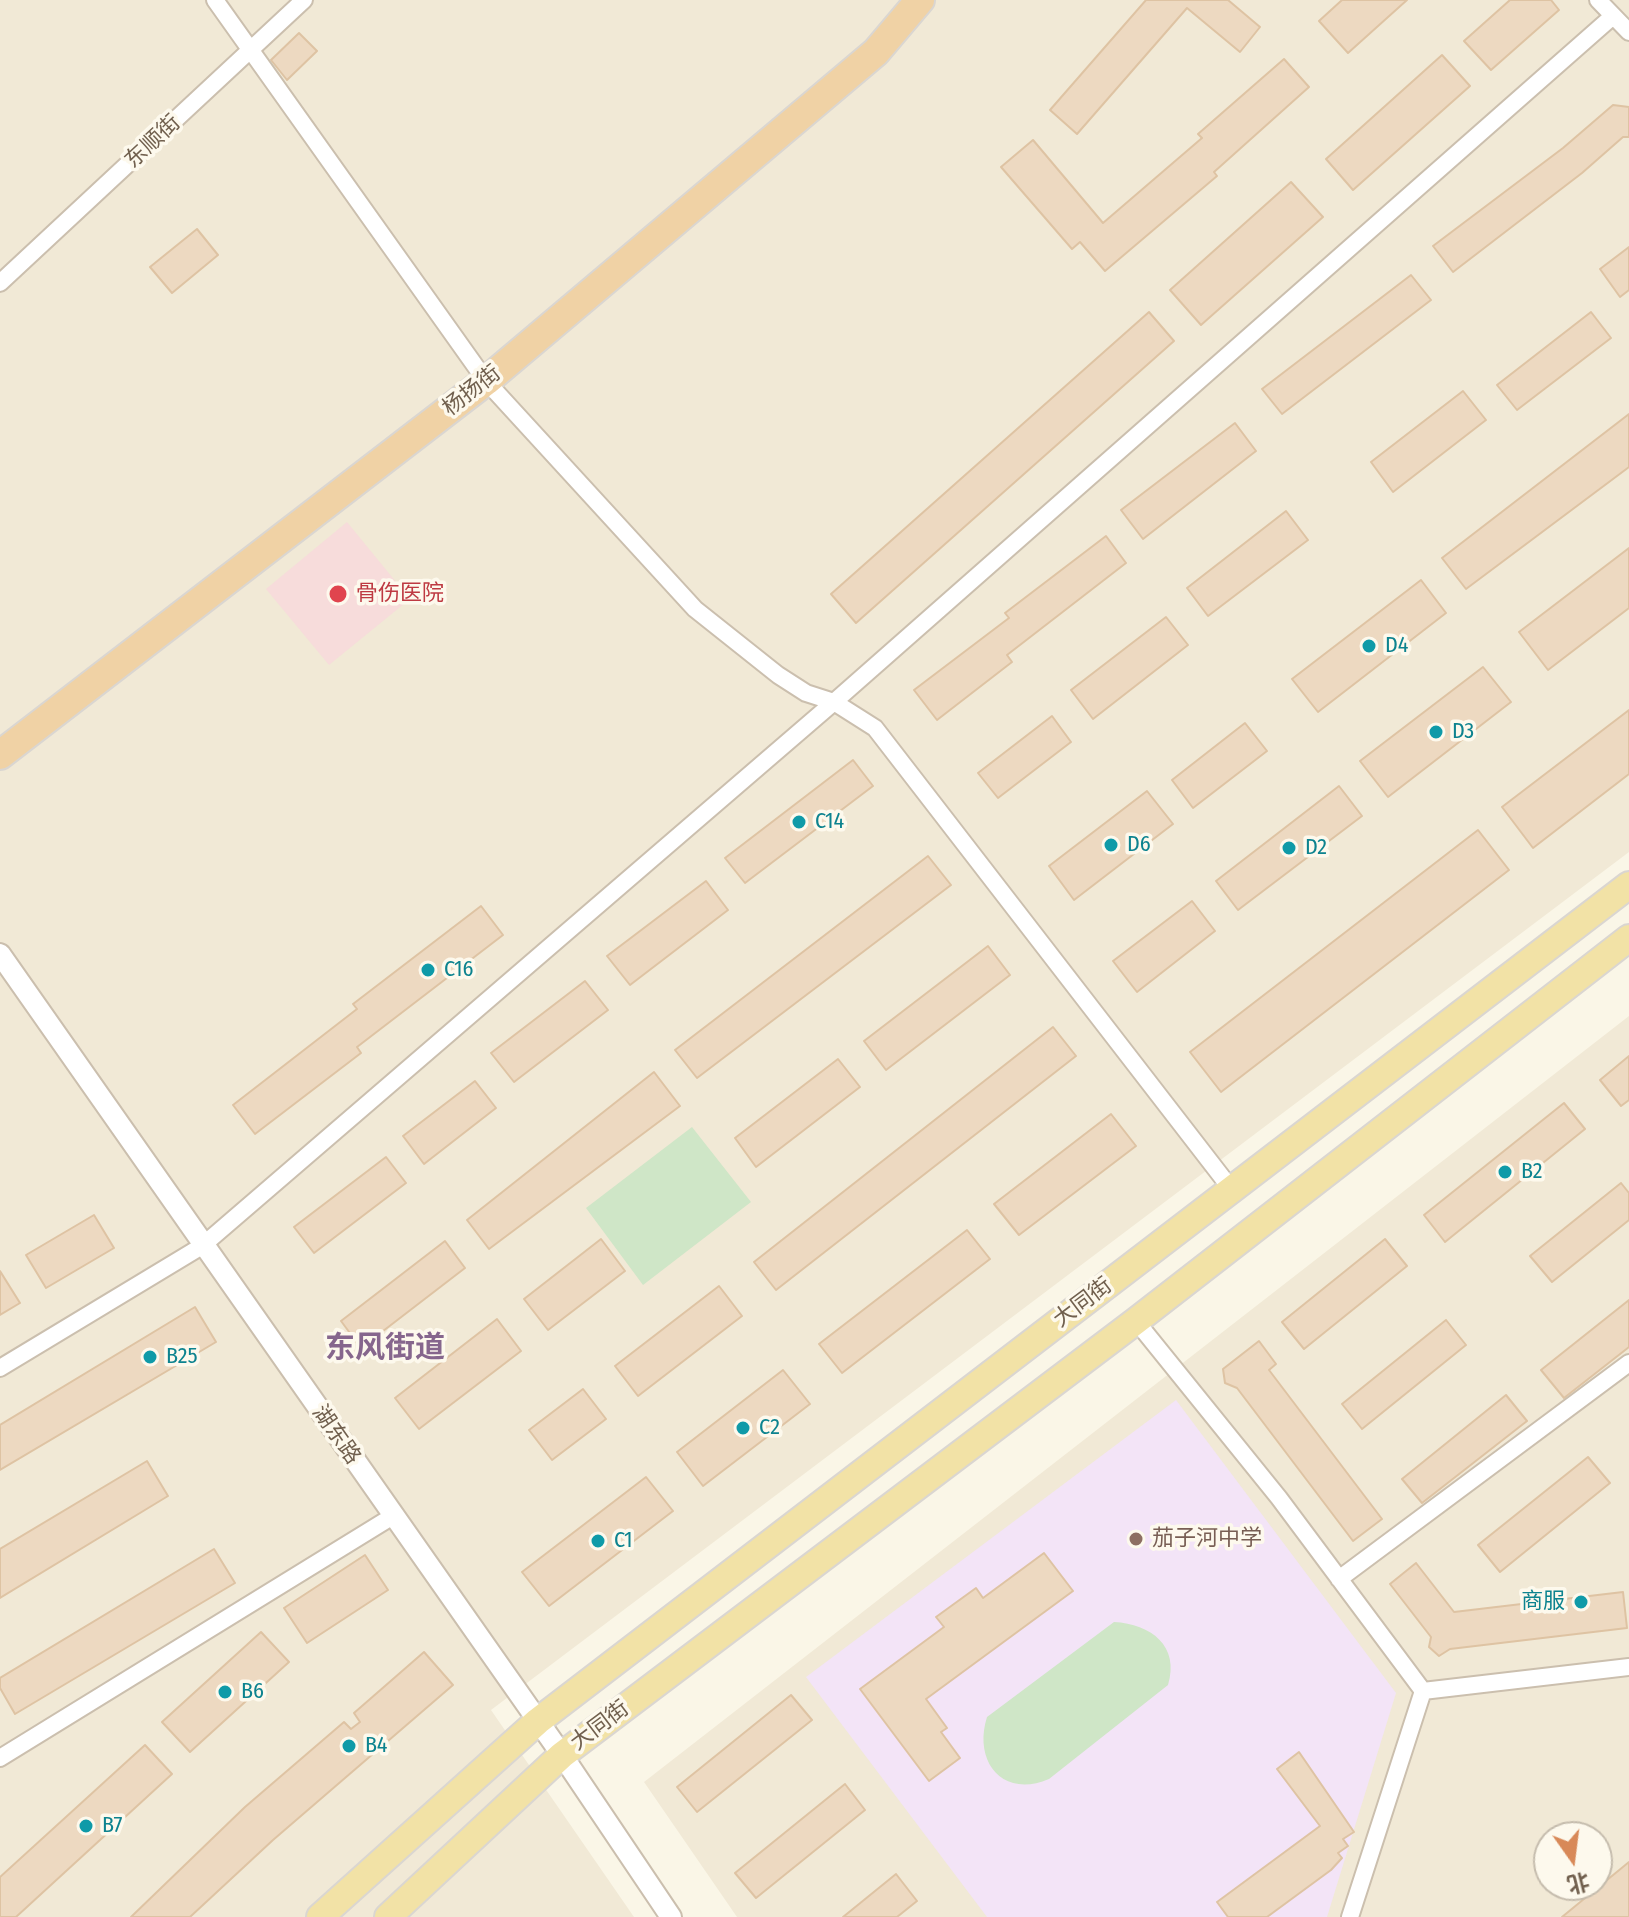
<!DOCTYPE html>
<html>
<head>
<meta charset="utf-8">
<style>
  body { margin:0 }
  #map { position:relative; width:1629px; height:1917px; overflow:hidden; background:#faf6e7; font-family:"Fira Sans Condensed","Noto Sans SC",sans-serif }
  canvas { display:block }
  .north { position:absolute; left:1533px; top:1821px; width:80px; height:80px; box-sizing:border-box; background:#fdf9ed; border:2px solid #c5bcad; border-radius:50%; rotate:166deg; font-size:22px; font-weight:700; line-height:32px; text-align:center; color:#71604e }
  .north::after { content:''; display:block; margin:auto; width:28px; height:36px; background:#d88958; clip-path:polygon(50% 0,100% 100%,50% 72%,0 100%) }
</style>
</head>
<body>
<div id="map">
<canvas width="1629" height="1917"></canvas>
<div class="north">北</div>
</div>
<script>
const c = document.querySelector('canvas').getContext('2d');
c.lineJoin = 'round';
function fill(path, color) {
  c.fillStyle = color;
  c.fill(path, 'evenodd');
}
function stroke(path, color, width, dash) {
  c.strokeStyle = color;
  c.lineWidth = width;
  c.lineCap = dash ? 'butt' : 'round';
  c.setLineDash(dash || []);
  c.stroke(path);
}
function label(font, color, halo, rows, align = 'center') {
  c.font = font + ' "Fira Sans Condensed","Noto Sans SC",sans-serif';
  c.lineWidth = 7;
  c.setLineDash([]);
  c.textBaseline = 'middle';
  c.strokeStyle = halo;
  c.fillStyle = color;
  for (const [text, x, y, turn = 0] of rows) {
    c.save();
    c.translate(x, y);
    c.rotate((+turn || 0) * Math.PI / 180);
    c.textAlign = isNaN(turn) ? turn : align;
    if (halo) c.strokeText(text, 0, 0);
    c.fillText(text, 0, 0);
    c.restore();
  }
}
fill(new Path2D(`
  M0,0H1629V852L491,1710L634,1917H0Z
  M1629,1016V1917H737L644,1782ZM1549,1837H1597V1885H1549Z`), '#f1e9d6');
fill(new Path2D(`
  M1176,1400L1396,1693L1327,1917H987L806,1677Z`), '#f3e4f7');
fill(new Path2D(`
  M347,522L410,599L329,665L266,589Z`), '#f7dcdb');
fill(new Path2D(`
  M692,1127L751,1202L643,1285L586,1208Z
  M1114,1622C1151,1624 1180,1646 1168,1685L1049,1779C1002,1799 973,1761 987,1717Z`), '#cfe6c7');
const building = new Path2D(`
  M1146,0H1228L1260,27L1240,52L1187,8L1077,134L1050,110Z
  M1342,0H1407L1348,53L1319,21Z
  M1510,0H1551L1559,10L1491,70L1464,41Z
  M299,33L317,51L287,80L271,60Z
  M1442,55L1470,86L1353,190L1326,159Z
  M1284,59L1309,87L1214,172L1217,176L1105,271L1080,242L1072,249L1001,167L1033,140L1103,223L1202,138L1198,134Z
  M1613,105L1629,107V137H1623L1582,173L1453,272L1433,246L1563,148Z
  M1291,182L1323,217L1201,325L1170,290Z
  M197,229L218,255L172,293L150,267Z
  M1629,247V290L1620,297L1600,269Z
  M1411,275L1431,300L1282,414L1262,389Z
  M1149,312L1174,341L856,623L831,594Z
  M1591,312L1611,338L1517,410L1497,385Z
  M1463,391L1486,420L1393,492L1371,462Z
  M1629,414V467L1466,589L1442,558Z
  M1235,423L1256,451L1143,539L1121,510Z
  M1286,511L1308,540L1208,616L1187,588Z
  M1106,536L1126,563L1007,655L1012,662L937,720L914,690L1009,618L1005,613Z
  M1629,548V608L1548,670L1519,632Z
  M1421,580L1446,613L1318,712L1292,679Z
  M1166,617L1188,645L1093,719L1071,690Z
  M1483,667L1511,702L1388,797L1360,761Z
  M1629,710V774L1533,848L1502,807Z
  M1052,716L1071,742L998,798L978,773Z
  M1245,723L1267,751L1193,808L1172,780Z
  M853,760L873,786L745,883L725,858Z
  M1339,786L1362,816L1238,910L1216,881Z
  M1147,791L1173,824L1074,900L1049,866Z
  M1478,830L1509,870L1221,1092L1190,1052Z
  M928,856L951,885L697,1078L675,1050Z
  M706,881L728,910L630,985L607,956Z
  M1192,901L1215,931L1137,992L1113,961Z
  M481,906L503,935L357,1047L361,1053L255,1134L233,1105L357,1009L353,1004Z
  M988,946L1010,975L886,1070L864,1041Z
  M585,981L608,1010L514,1082L491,1053Z
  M1053,1027L1076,1056L776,1290L754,1262Z
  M1629,1056V1100L1621,1106L1600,1080Z
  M838,1059L860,1087L756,1167L735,1138Z
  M654,1072L680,1106L489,1249L467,1220Z
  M475,1081L496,1108L424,1164L403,1136Z
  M1564,1103L1585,1129L1445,1242L1424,1215Z
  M1111,1114L1136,1146L1019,1235L994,1204Z
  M386,1157L406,1183L314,1253L294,1227Z
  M1621,1183L1629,1193V1220L1552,1282L1530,1256Z
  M94,1215L114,1248L46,1288L26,1255Z
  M967,1230L990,1259L842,1373L819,1344Z
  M601,1239L625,1271L548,1330L524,1299Z
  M1385,1239L1407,1266L1304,1349L1282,1322Z
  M445,1241L465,1268L361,1348L341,1321Z
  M0,1271L20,1303L0,1315Z
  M719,1286L742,1316L638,1396L615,1366Z
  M1629,1300V1347L1564,1398L1541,1370Z
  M195,1307L216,1342L0,1470V1425Z
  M497,1319L521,1351L419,1429L395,1398Z
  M1446,1320L1466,1345L1362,1429L1342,1404Z
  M1259,1341L1276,1364L1269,1370L1382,1519L1353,1541L1237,1388L1225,1383L1223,1369Z
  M783,1370L810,1404L703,1486L677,1452Z
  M583,1389L606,1419L552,1460L529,1430Z
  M1506,1395L1527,1421L1422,1503L1402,1479Z
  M1588,1457L1610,1483L1500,1572L1478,1545Z
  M147,1461L168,1496L0,1598V1549Z
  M646,1477L673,1511L549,1606L522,1572Z
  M214,1549L235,1583L15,1714L0,1688V1678Z
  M1044,1553L1073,1591L926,1699L947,1728L941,1732L960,1758L929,1781L860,1689L944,1627L936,1617L976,1588L983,1598Z
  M365,1555L388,1590L307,1643L284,1608Z
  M1416,1563L1454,1612L1623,1592L1627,1628L1450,1649L1439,1656L1429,1647L1431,1637L1390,1584Z
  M261,1632L289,1662L190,1752L162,1722Z
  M424,1652L453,1685L273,1840L190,1917H131L245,1807L344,1722L351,1729L360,1722L354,1713Z
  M791,1695L812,1720L697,1812L677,1787Z
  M145,1745L172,1774L16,1917H0V1877Z
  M1299,1752L1354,1832L1343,1839L1348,1846L1338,1853L1342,1858L1331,1870L1267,1917H1228L1217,1902L1320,1826L1277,1769Z
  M845,1784L865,1810L756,1898L735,1873Z
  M1629,1862V1917H1562Z
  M896,1874L917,1901L897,1917H843Z`);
fill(building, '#edd9c1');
stroke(building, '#dec3a3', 2);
const minor = new Path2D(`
  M215,0L486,381L695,609L778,675L806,693L834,702L875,728L1232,1190
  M1598,0L1629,32
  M0,283L304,0
  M1136,1321L1279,1498L1423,1691
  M0,1368L202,1246L834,702L1613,16
  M1339,1579L1629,1363
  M0,1758L393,1516
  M1350,1917L1423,1691L1629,1667`);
const tertiary = new Path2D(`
  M0,954L562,1755L671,1917`);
const primary = new Path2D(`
  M320,1917L538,1721L1629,885
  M388,1917L562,1755L1136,1321L1629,938`);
const trunk = new Path2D(`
  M0,755L486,381L876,52L920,0`);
stroke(minor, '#cbbfae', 20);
stroke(tertiary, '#cbbfae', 24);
stroke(primary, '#dad6d1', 30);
stroke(trunk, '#dad6d1', 32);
stroke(minor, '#fff', 16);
stroke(tertiary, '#fff', 20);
stroke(primary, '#f2e2a6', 26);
stroke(trunk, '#f0d2a5', 28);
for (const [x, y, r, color] of [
  [338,594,10,"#e0444e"],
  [1369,646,8,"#0f9aa8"],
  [1436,732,8,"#0f9aa8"],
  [799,822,8,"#0f9aa8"],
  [1111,845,8,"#0f9aa8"],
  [1289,848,8,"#0f9aa8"],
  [428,970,8,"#0f9aa8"],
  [1505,1172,8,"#0f9aa8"],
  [150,1357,8,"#0f9aa8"],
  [743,1428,8,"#0f9aa8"],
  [1136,1539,8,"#8d6e63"],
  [598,1541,8,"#0f9aa8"],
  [1581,1602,8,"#0f9aa8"],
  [225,1692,8,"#0f9aa8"],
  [349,1746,8,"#0f9aa8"],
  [86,1826,8,"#0f9aa8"]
]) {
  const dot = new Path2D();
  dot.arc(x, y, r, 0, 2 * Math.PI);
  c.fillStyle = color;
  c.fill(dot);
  stroke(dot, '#fdf9ed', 3);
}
label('22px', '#71604e', '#fdf9ed', [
  ["东顺街",153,142,-43],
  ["杨扬街",472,391,-38],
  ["大同街",1083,1303,-37],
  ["湖东路",336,1435,55],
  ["大同街",600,1726,-37]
]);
label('22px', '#be3a42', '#fdf9ed', [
  ["骨伤医院",356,594]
], 'left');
label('22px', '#0d838f', '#fdf9ed', [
  ["D4",1385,646],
  ["D3",1452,732],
  ["C14",815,822],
  ["D6",1127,845],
  ["D2",1305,848],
  ["C16",444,970],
  ["B2",1521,1172],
  ["B25",166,1357],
  ["C2",759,1428],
  ["C1",614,1541],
  ["商服",1565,1602,"right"],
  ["B6",241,1692],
  ["B4",365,1746],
  ["B7",102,1826]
], 'left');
label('22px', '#785e54', '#fdf9ed', [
  ["茄子河中学",1152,1539]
], 'left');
label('bold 30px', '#86668d', '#fdf9ed', [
  ["东风街道",385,1349]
]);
</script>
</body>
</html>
